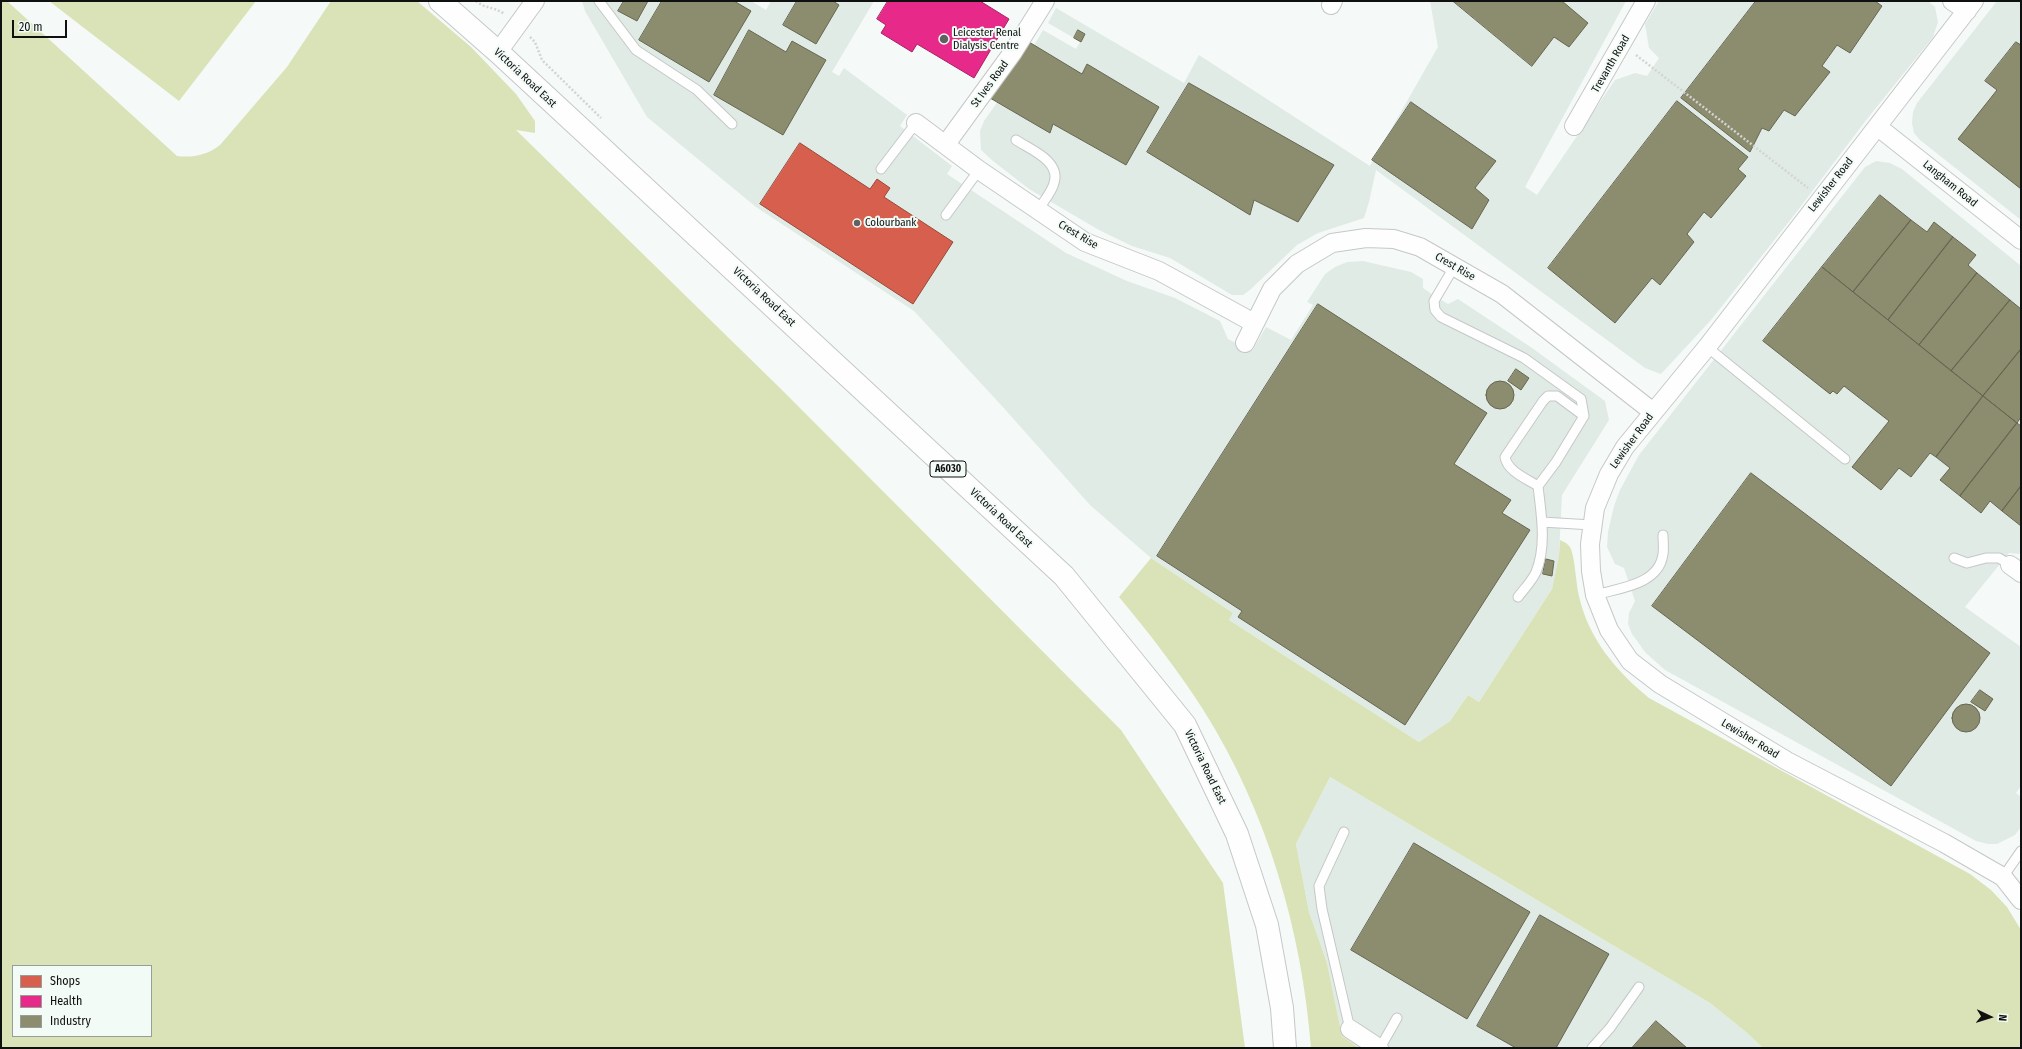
<!DOCTYPE html>
<html>
<head>
<meta charset="utf-8">
<style>
  body { margin:0 }
  #map { position:relative; width:2022px; height:1049px; overflow:hidden; background:#f5f9f7; font-family:"Fira Sans Condensed",sans-serif }
  canvas { display:block }
  .frame { position:absolute; inset:0; border:2px solid #0f1110; pointer-events:none }
  .legend { position:absolute; left:12px; top:965px; width:140px; height:72px; box-sizing:border-box; background:#f3fbf6; border:1px solid #989d9a; margin:0; padding:5px 7px; list-style:none; font-size:12px; color:#0f1110 }
  .legend li { display:flex; align-items:center; gap:8px; height:20px }
  .legend b { width:20px; border:1px solid #989d9a }
  .north { position:absolute; left:1970px; top:997px; width:40px; height:40px; -webkit-text-stroke:3px #f3fbf6; paint-order:stroke; rotate:94deg; font-size:11px; font-weight:700; line-height:16px; text-align:center; color:#0f1110 }
  .north::after { content:''; display:block; margin:auto; width:14px; height:18px; background:#0f1110; clip-path:polygon(50% 0,100% 100%,50% 72%,0 100%) }
  .scale { position:absolute; left:12px; top:20px; width:55px; height:18px; box-sizing:border-box; border:2px solid #0f1110; border-top:0; padding-left:5px; font-size:12px; line-height:14px; white-space:nowrap; color:#0f1110; -webkit-text-stroke:3px #f3fbf6; paint-order:stroke }
</style>
</head>
<body>
<div id="map">
<canvas width="2022" height="1049"></canvas>
<div class="frame"></div>
<ul class="legend">
<li><b style="height:11px;background:#d6604d"></b>Shops</li>
<li><b style="height:11px;background:#e7298a"></b>Health</li>
<li><b style="height:11px;background:#8c8c6e"></b>Industry</li>
</ul>
<div class="north">N</div>
<div class="scale">20 m</div>
</div>
<script>
const c = document.querySelector('canvas').getContext('2d');
c.lineJoin = 'round';
function fill(path, color) {
  c.fillStyle = color;
  c.fill(path, 'evenodd');
}
function stroke(path, color, width, dash) {
  c.strokeStyle = color;
  c.lineWidth = width;
  c.lineCap = dash ? 'butt' : 'round';
  c.setLineDash(dash || []);
  c.stroke(path);
}
function label(font, color, halo, rows, align = 'center') {
  c.font = font + ' "Fira Sans Condensed",sans-serif';
  c.lineWidth = 4;
  c.setLineDash([]);
  c.textBaseline = 'middle';
  c.strokeStyle = halo;
  c.fillStyle = color;
  for (const [text, x, y, turn = 0] of rows) {
    c.save();
    c.translate(x, y);
    c.rotate((+turn || 0) * Math.PI / 180);
    c.textAlign = isNaN(turn) ? turn : align;
    if (halo) c.strokeText(text, 0, 0);
    c.fillText(text, 0, 0);
    c.restore();
  }
}
fill(new Path2D(`
  M582,1H751L766,10L771,1H874L832,72L839,76L844,68L907,115L900,126L952,166L947,174L1066,253L1127,281L1175,298L1220,321L1228,339L1252,351L1266,327L1291,340L1313,305L1307,302L1325,274L1335,267L1347,262L1363,261L1411,272L1423,279V288L1436,297L1448,304L1458,299L1532,348L1605,401L1609,420L1562,495L1559,555L1552,589L1479,702L1468,695L1450,721L1419,742L1229,620L1233,613L1151,558L1090,505L1002,406L914,311L756,207L647,117L585,11Z
  M1430,1H1626L1525,187L1537,195L1615,80L1635,73L1647,76L1659,58L1649,48L1645,24L1659,1H1928L1935,7L1938,22L1933,37L1867,119L1795,214L1711,320L1661,374L1645,368L1376,170L1369,202L1364,218L1318,233L1297,245L1251,289L1243,295H1232L1170,258L1132,246L1099,230L1029,189L993,161L981,150L980,131L984,121L1018,73L1043,30L1076,49L1085,34L1078,30L1074,38L1048,23L1056,8L1184,83L1199,55L1370,166L1438,47Z
  M1997,1H2021V220L1920,140L1914,133L1912,123L1913,112L1917,103Z
  M1876,161L1890,163L1902,169L2021,266V551L2019,554L2009,553L1965,607L2021,647V786L2016,793L2021,797V827L2015,835L1997,844H1988L1976,841L1665,670L1645,652L1632,634L1628,624L1629,613L1635,601L1624,568L1615,564L1607,547L1608,532L1614,506L1620,490L1639,455L1865,167Z
  M1330,777L1710,1003L1746,1032L1763,1048H1359L1342,1036L1327,963L1309,912L1296,844Z`), '#e1ebe5');
fill(new Path2D(`
  M1,1H7L177,156C192,158 208,155 220,145L287,67L331,1H417L471,47L516,94L535,121V133L516,130L782,390L1121,730L1223,883L1245,1048H1ZM13,966H151V1036H13Z
  M49,1H256L179,101Z
  M1560,540C1564,542 1567,543 1570,547C1575,556 1576,584 1579,596C1588,638 1616,671 1649,698L1970,874L1991,890L2007,907L2021,930V1048H1763L1746,1032L1710,1003L1330,777L1296,844L1309,912L1327,963L1342,1036L1359,1048H1311C1302,931 1267,811 1204,711C1178,670 1149,633 1119,597L1151,558L1233,613L1229,620L1419,742L1450,721L1468,695L1479,702L1552,589L1559,555Z`), '#d9e3b7');
const shops = new Path2D(`
  M800,143L870,189L877,179L890,188L884,197L953,242L913,304L760,204Z`);
fill(shops, '#d6604d');
stroke(shops, '#9a483b', 1);
const health = new Path2D(`
  M888,1H980L1009,19L974,78L917,44L912,52L881,33L886,25L877,19Z`);
fill(health, '#e7298a');
stroke(health, '#a62265', 1);
const industry = new Path2D(`
  M624,1H648L637,21L618,11Z
  M662,1H734L751,11L709,82L639,40Z
  M797,1H833L839,5L816,44L783,25Z
  M1453,1H1562L1588,23L1569,47L1554,37L1532,66Z
  M1756,1H1875L1882,6L1850,53L1837,45L1822,66L1830,72L1795,116L1784,110L1769,131L1762,128L1750,152L1681,98Z
  M749,30L786,52L792,41L826,60L783,135L714,95Z
  M1078,30L1085,34L1081,42L1074,38Z
  M1024,39L1082,74L1087,64L1159,107L1126,165L1053,124L1050,133L990,98Z
  M2016,42L2021,45V189L1958,139L1997,90L1985,81Z
  M1189,83L1334,165L1298,222L1254,200L1250,215L1147,152Z
  M1677,101L1748,157L1738,169L1746,176L1711,218L1704,212L1687,234L1694,242L1660,285L1652,278L1615,323L1548,268Z
  M1411,102L1496,161L1475,188L1489,200L1472,229L1372,160Z
  M1880,195L1911,220L1853,292L1822,267Z
  M1911,220L1927,232L1934,222L1953,237L1888,320L1853,292Z
  M1953,237L1976,255L1968,265L1977,273L1919,345L1888,320Z
  M1822,267L1983,396L1936,457L1930,453L1911,477L1899,468L1881,490L1852,467L1889,421L1844,386L1837,394L1833,391L1830,394L1763,341Z
  M1977,273L2010,300L1951,371L1919,345Z
  M2010,300L2021,309V349L1983,396L1951,371Z
  M1318,304L1487,413L1454,464L1511,500L1502,513L1530,530L1405,725L1238,617L1242,611L1157,556Z
  M2021,349V417L2017,423L1983,396Z
  M1516,369L1529,378L1521,390L1508,381Z
  M1486 395a14 14 0 1 1 28 0a14 14 0 1 1-28 0Z
  M1983,396L2017,423L1960,496L1940,480L1950,468L1936,457Z
  M2017,423L2021,426V486L2002,511L1990,501L1981,513L1960,496Z
  M1751,473L1990,653L1891,786L1652,606Z
  M2021,486V526L2002,511Z
  M1546,559L1554,561L1552,576L1543,574Z
  M1980,690L1993,699L1985,711L1971,702Z
  M1952 718a14 14 0 1 1 28 0a14 14 0 1 1-28 0Z
  M1414,843L1530,912L1467,1019L1351,950Z
  M1540,915L1609,954L1556,1048H1516L1477,1026Z
  M1656,1021L1687,1048H1632Z`);
fill(industry, '#8c8c6e');
stroke(industry, '#666752', 1);
const service = new Path2D(`
  M599,1L636,50L697,90L732,124
  M1016,140C1031,150 1061,161 1054,183C1052,192 1043,202 1038,210
  M881,169L916,123
  M946,215L979,170
  M1454,267L1434,301L1435,310L1441,317L1524,358L1581,399L1584,416L1556,462L1538,486C1541,513 1547,545 1536,572C1532,581 1524,589 1518,597
  M1707,347L1845,459
  M1538,486C1527,479 1507,471 1505,457L1543,401L1548,396H1557L1584,416
  M1542,522L1592,525
  M1954,558L1967,563L1986,558H1999L2010,565
  M1595,595C1619,588 1659,585 1663,554C1664,548 1663,541 1663,535
  M1344,832L1319,886L1322,909L1350,1029
  M2003,877L2021,851
  M1380,1048L1397,1018
  M1592,1048L1610,1028L1639,987`);
const minor = new Path2D(`
  M1952,1L1967,11
  M1974,1L1707,347L1625,447L1609,474L1595,508L1590,544L1591,571L1595,595L1609,630L1630,661L1660,684L1787,761L1944,843L2003,877L2021,900
  M1331,5L1333,1
  M498,52L535,1
  M916,123L979,170L1085,242L1159,271L1254,323
  M1574,126L1646,1
  M1878,127L2021,240
  M946,144L1013,52L1045,1
  M1245,343L1272,289L1297,264L1332,243L1366,238L1394,239L1420,247L1502,294L1653,412
  M2010,565L2021,573
  M1350,1029L1379,1048`);
const trunk = new Path2D(`
  M440,1L498,52L1064,576L1185,725L1237,834L1267,925L1282,1008L1285,1048`);
stroke(service, '#c5c8c6', 11);
stroke(minor, '#c5c8c6', 20);
stroke(trunk, '#c5c8c6', 24);
stroke(new Path2D(`
  M476,1C485,9 496,7 504,14
  M530,37L535,42L542,60L601,118
  M1636,55L1808,188`), '#d4d4d4', 2.5, [2, 2]);
stroke(service, '#fefefe', 9);
stroke(minor, '#fefefe', 18);
stroke(trunk, '#fefefe', 22);
for (const [x, y, r, color] of [
  [944,39,5,"#606261"],
  [857,223,4,"#606261"]
]) {
  const dot = new Path2D();
  dot.arc(x, y, r, 0, 2 * Math.PI);
  c.fillStyle = color;
  c.fill(dot);
  stroke(dot, '#f3fbf6', 1.5);
}
for (const [x, y, w] of [
  [948,469,36]
]) {
  const box = new Path2D();
  box.roundRect(x - w / 2, y - 8, w, 16, 3);
  c.fillStyle = '#f3fbf6';
  c.fill(box);
  stroke(box, '#0f1110', 1);
}
label('bold 10px', '#0f1110', null, [
  ["A6030",948,469]
]);
label('11px', '#0f1110', '#f3fbf6', [
  ["Leicester Renal",953,33],
  ["Dialysis Centre",953,46],
  ["Colourbank",865,223]
], 'left');
label('11px', '#0f1110', '#f3fbf6', [
  ["Trevanth Road",1611,64,-60],
  ["Victoria Road East",525,78,43],
  ["St Ives Road",990,84,-54],
  ["Langham Road",1950,184,39],
  ["Lewisher Road",1831,185,-52],
  ["Crest Rise",1078,235,31],
  ["Crest Rise",1455,267,30],
  ["Victoria Road East",764,297,43],
  ["Lewisher Road",1632,441,-54],
  ["Victoria Road East",1001,518,43],
  ["Lewisher Road",1750,739,31],
  ["Victoria Road East",1205,767,64]
]);
</script>
</body>
</html>
